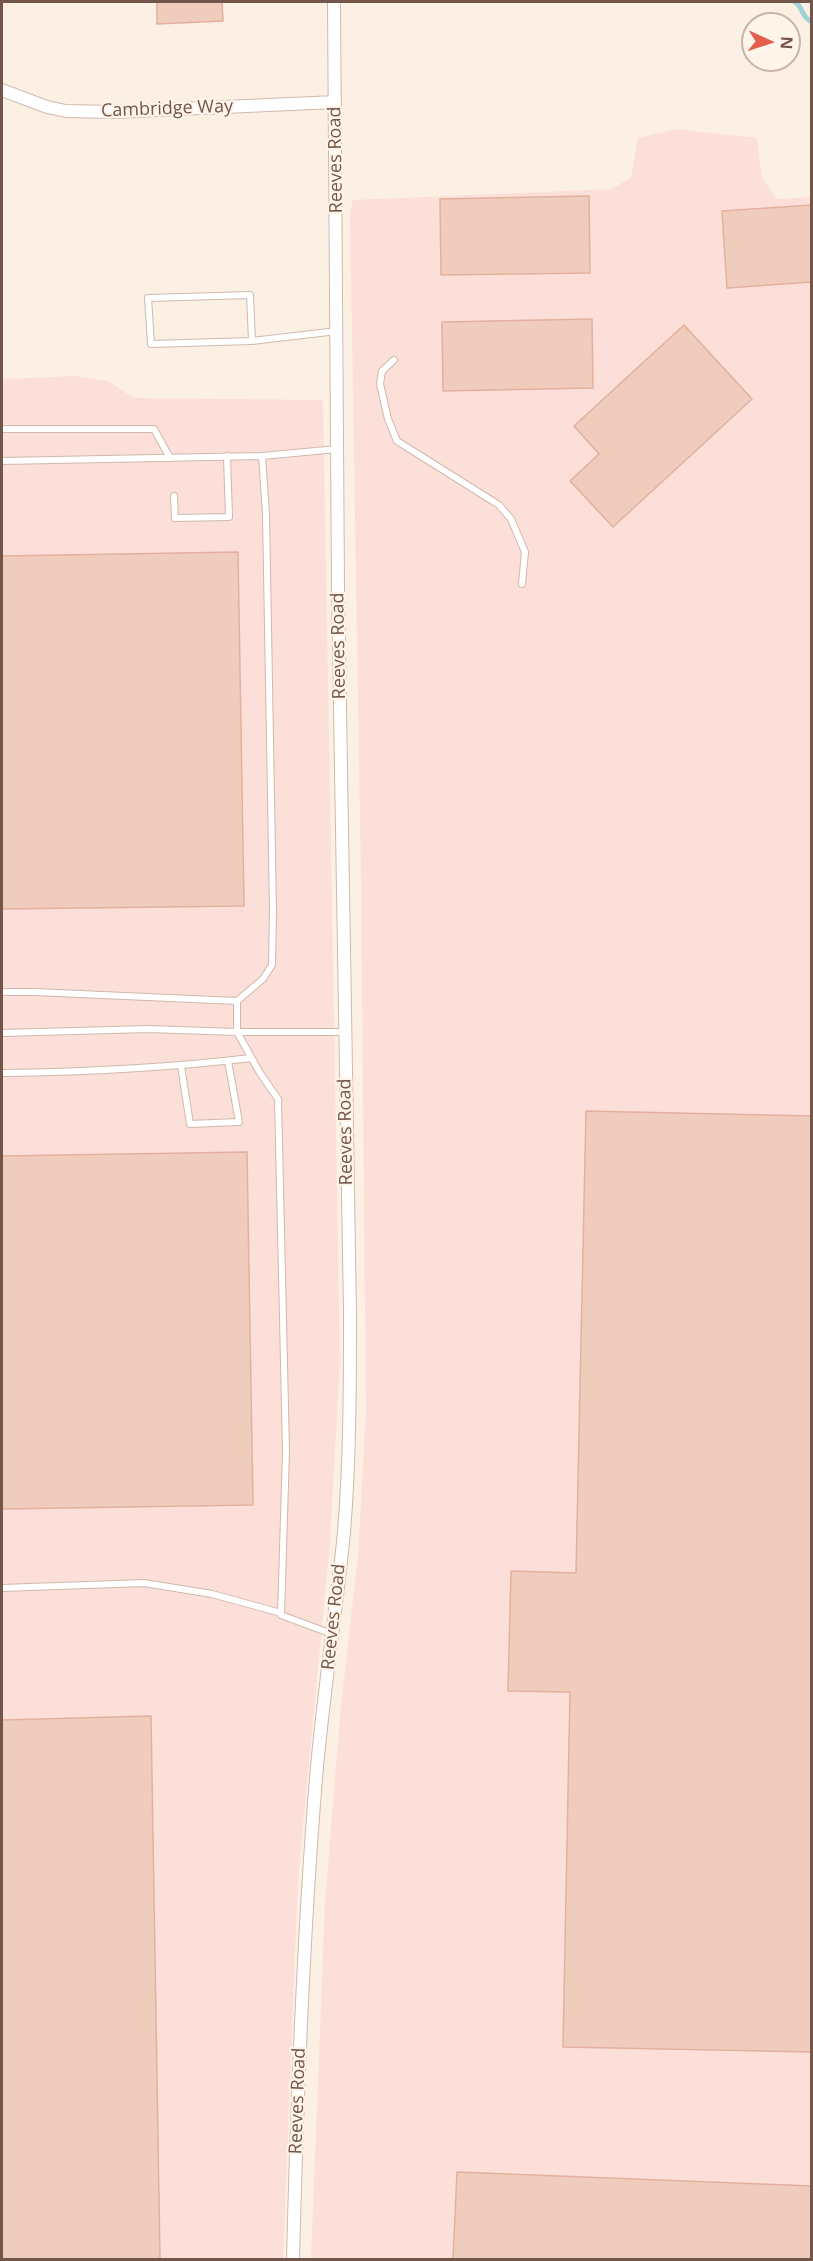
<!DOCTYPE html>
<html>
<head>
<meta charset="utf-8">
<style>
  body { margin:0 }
  #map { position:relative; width:813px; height:2261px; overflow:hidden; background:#fcf0e4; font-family:"Open Sans",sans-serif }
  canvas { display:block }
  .frame { position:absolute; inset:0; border:3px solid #73554a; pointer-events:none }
  .north { position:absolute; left:741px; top:12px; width:60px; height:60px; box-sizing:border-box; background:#fff4ea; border:2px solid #c7b4aa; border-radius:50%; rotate:93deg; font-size:16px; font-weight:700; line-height:24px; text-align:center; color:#73554a }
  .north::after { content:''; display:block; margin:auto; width:21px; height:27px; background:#e35e4b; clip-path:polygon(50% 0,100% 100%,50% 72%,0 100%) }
</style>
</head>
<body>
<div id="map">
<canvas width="813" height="2261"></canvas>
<div class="frame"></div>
<div class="north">N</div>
</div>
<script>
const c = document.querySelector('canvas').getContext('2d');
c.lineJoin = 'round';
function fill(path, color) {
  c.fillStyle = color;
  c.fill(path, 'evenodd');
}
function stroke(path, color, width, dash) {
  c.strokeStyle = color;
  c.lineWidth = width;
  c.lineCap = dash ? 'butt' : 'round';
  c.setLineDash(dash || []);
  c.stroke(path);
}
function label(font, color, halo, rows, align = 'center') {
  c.font = font + ' "Open Sans",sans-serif';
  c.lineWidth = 4.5;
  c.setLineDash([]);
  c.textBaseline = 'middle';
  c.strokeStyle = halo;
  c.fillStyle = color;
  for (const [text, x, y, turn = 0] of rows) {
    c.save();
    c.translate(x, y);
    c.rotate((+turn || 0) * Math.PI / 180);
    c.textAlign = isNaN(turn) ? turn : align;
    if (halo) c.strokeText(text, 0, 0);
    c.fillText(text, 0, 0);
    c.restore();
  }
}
fill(new Path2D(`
  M677,129L757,138L762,178L777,199L812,197L811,2259L311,2260L325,1901L341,1706L358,1555L366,1412L361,883L350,213L353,200L611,189L631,178L638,138Z
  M76,376L108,381L134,398L323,400L340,1360L330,1541L298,1879L283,2259H2V379Z`), '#fcdfd8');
stroke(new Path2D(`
  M795,2C804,8 800,16 812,22`), '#9fd3d6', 5);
const building = new Path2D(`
  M157,2H222L223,21L157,24Z
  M589,196L590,273L441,275L440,199Z
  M812,205V282L727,288L722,211Z
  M592,319L593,388L443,391L442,322Z
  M684,325L752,399L613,527L570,481L599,454L574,426Z
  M238,552L244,906L2,909V556Z
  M586,1111L812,1116V2052L563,2047L570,1692L508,1691L511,1571L576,1573Z
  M247,1152L253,1505L2,1509V1156Z
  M151,1716L160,2259H2V1720Z
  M457,2172L812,2186V2259H453Z`);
fill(building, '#f0ccbc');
stroke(building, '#e3b09d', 1.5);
const lane = new Path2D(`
  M252,341L250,295L148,298L151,344L252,341L337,331
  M394,360L382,371L380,384L388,419L397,441L499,505L511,519L525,552L522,584
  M2,429H154L170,458
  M262,456L337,449
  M2,461L262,456L266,514L273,910L272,965L263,979L237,1001L35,992H2
  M174,496L175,518L229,517L227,456
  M237,1001V1032H345
  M2,1033L148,1029L237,1032L260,1073L278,1099L286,1451L281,1615L332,1634
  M181,1066L190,1124L239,1122L228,1061
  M2,1073C86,1072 167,1068 251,1058
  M2,1588L144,1583L212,1594L281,1613`);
const street = new Path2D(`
  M2,90L47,107L66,111L114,112L335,102
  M293,2260C297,2099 303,1938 316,1778C323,1696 336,1614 344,1532C350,1459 350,1385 350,1312L338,588L334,2`);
stroke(lane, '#cfb9ad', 8);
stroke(street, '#cfb9ad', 14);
stroke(lane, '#fff', 6);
stroke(street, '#fff', 12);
label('18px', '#73554a', '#fff4ea', [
  ["Cambridge Way",167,109,-2],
  ["Reeves Road",336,160,-91],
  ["Reeves Road",339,646,-91],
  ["Reeves Road",346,1132,-91],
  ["Reeves Road",334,1617,-84],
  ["Reeves Road",298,2101,-88]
]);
</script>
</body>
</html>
